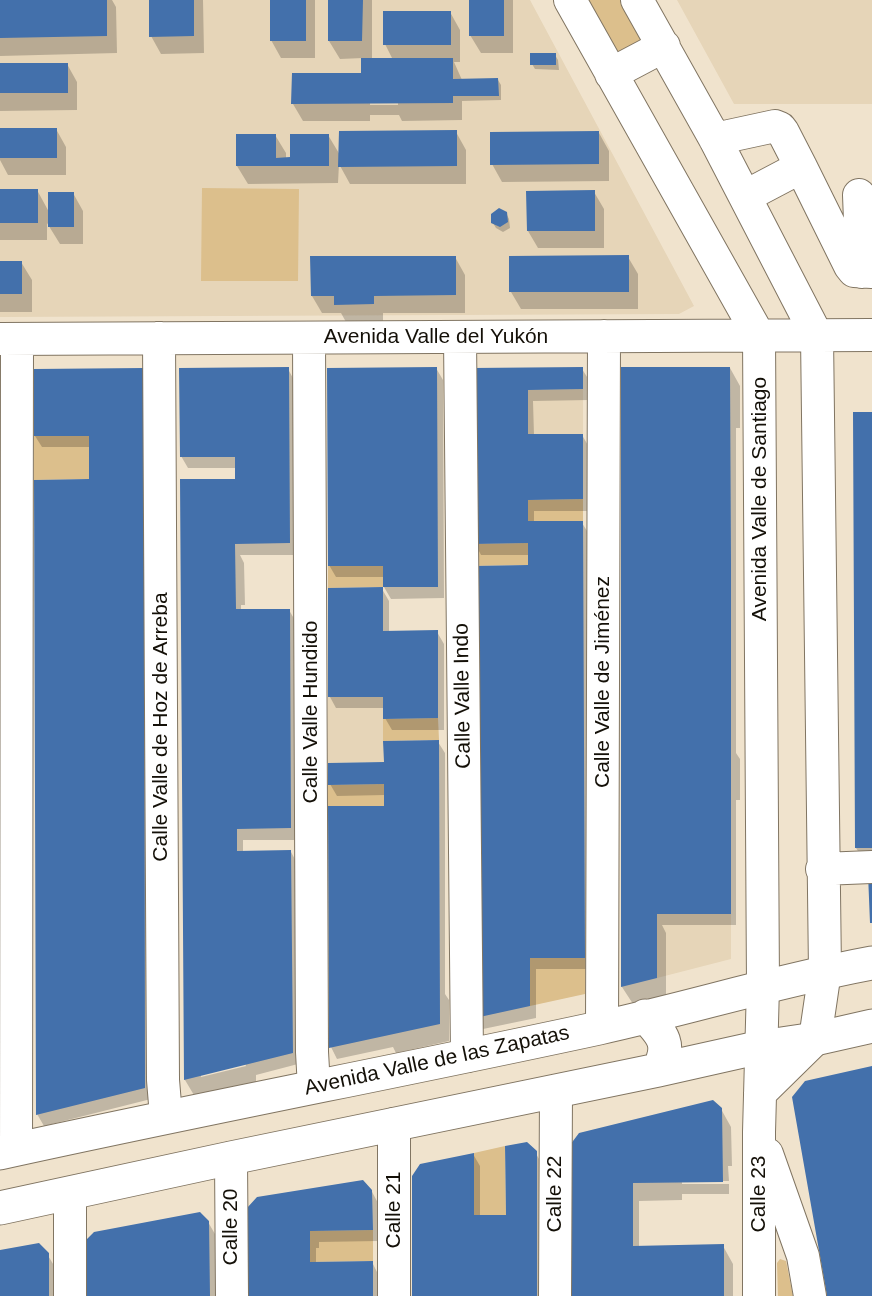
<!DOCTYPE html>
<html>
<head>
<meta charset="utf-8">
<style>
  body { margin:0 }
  canvas { display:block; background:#f0e3cd }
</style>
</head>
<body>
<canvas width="872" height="1296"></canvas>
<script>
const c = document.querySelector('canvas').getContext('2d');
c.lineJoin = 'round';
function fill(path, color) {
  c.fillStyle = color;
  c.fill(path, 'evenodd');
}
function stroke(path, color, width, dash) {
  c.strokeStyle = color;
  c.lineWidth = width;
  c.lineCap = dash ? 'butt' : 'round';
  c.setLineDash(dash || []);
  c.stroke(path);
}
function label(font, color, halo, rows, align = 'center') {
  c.font = font + ' Arial,sans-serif';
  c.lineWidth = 6;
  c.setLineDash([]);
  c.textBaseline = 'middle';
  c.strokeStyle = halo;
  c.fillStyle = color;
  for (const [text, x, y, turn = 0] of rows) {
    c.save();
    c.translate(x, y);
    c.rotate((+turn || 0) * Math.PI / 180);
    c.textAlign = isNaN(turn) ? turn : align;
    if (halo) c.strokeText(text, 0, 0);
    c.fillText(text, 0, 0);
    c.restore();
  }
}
fill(new Path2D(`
  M0,0H530L694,306L679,314L0,317Z
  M677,0H872V104H734Z
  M583,389V434H528V390Z
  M328,697H383L384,762L328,763Z
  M657,914H731V959L657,978Z`), '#e6d5b8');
fill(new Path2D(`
  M587,0H620L642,41L617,54Z
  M202,188L299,189L298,281H201Z
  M34,436H89V479L34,480Z
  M583,499V521H528V500Z
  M528,543V565L473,566V544Z
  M328,566H383V587L328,588Z
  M438,718L439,740L383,741V719Z
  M384,784V806H328V785Z
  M530,958H585V994L530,1006Z
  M505,1146L506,1215H474V1153Z
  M373,1230V1261L310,1262V1231Z
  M780,1259L786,1261L793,1296H778L777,1263Z`), '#dcbf8c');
fill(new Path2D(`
  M0,0H112L116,7L117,53L0,56Z
  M150,0H203L204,53L161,54L151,36Z
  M271,0H315V58H281L271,40Z
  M329,0H372V60H393L385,44L450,12L460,30V62H454L462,80H498L501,85V100L462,101V120L402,121L399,115H370V121H303L293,104L363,75V58L340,59L329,41ZM370,102H398V105H370Z
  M471,0H513V53H481L470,35Z
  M555,55L558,60L559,70L535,69L532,64Z
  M67,64L77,82V110L0,111V65Z
  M56,129L66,147V175H8L0,160V130Z
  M456,132L466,150V184H350L339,164L338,183L248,184L237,166V135H275L286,153V159H291L328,135L340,155Z
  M599,133L609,151V181L502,182L492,164Z
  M0,190H37L49,212L73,193L83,211V244H60L47,223V240H0Z
  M594,192L604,209V248H538L528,231Z
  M506,213L509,219L510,228L503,232L496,228L493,223Z
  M455,257L465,275V313H383V321L346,322L341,313H322L312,296Z
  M628,257L638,274V309H521L511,292Z
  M0,262H21L32,280V312H0Z
  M436,368L443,380L444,598L391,599L384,587V577H336L329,565Z
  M730,368L740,386V428H736V753L740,759V800H736V925H662L666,933V996L633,1004L622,987V369Z
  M288,369L294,380L295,555H240L244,563L245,605H241V611L289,610L296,622L297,840H243V852H291L297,863L298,1064L256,1075V1099L204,1112L185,1080L236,468H188L181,456ZM245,1063L246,1066L201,1077V1074Z
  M582,369L589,380V400L533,401L534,435H582L589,447V511H534V523H582L589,534L591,969H536V1018L483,1029L476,1018L530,566V555H481L475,543L474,370Z
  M143,370L151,1099L44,1126L37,1114L91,481L90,447H42L35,436Z
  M0,375L4,382V864H0Z
  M872,414V859H863L856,848Z
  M382,589L389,601V632H437L444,644V730H392L385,718V708H336L330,697Z
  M438,742L445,753V994L449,1000V1041L396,1053L393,1047L337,1059L331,1047L385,807V795L337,796L330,784Z
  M0,895L3,901L4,1130L0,1131Z
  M721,1109L731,1127L732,1166H728L729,1181H682V1184H729V1194H682V1200L639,1201V1247L723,1246L733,1264V1296H573L571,1146Z
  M535,1152L542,1164L543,1296H413L473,1154L480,1166V1217H507Z
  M371,1190L378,1203V1241L319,1242V1248H316V1263L372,1262L378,1274L379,1296H250L249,1209Z
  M208,1222L215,1234V1296H86Z
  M0,1252L47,1254L58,1272V1296H0Z`), '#0003');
fill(new Path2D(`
  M0,0H107V36L0,38Z
  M149,0H194V36L149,37Z
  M270,0H306V41H270Z
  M328,0H363L362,41H328Z
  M469,0H504V36H469Z
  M383,11H451V45H383Z
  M530,53H556V65H530Z
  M361,58H453V79L498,78L499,96H453V103L291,104L292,73H361Z
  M0,63H68V93H0Z
  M0,128H57V158H0Z
  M457,130V166L338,167L339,131Z
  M599,131V164L490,165V132Z
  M236,134H276V158L290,157V134H329V166H236Z
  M0,189H38V223H0Z
  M595,190V231H527L526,191Z
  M48,192H74V227H48Z
  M499,208L507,212L508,222L500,227L491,223V214Z
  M629,255V292H509V256Z
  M310,256H456V295L374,296V304L334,305V296H311Z
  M0,261H22V294H0Z
  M289,367L290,543L235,544L236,609H290L291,828L237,829V851L291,850L293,1053L184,1080L180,479H235V457H180L179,368Z
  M437,367L438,587H383V566H328L327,368Z
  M583,367V389L528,390V434H583V499L528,500V521H583L585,958H530V1006L475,1018L473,566L528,565V543L473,544L472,368Z
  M621,367H730L731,564V914H657V978L621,987Z
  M144,368L145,1088L36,1115L34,480L89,479V436H34V369Z
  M853,412H872V848H855Z
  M383,587V631L438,630V718L383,719V697H328V588Z
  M439,740L440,1024L329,1048L328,806H384V784L328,785V763L384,762L383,741Z
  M868,874H872V923H870Z
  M872,1066V1296H827L792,1097L805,1081Z
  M713,1100L722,1108L723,1182L633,1183V1246L724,1244V1296H571L570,1145L579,1133Z
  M527,1142L537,1151V1296H412V1176L420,1164L474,1153V1215H506L505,1146Z
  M363,1180L372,1190L373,1230L310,1231V1262L373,1261V1296H248L247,1208L257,1197Z
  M200,1212L209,1221L210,1296H85L84,1242L94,1232Z
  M39,1243L49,1253V1296H0V1250Z`), '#4370ab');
const minor = new Path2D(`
  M570,0L759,336L763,986L759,1132V1296
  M637,0L715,139L817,336L825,971L815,1039L760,1093
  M611,74L664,46
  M715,139L775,126L780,128L783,132L801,167
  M859,195L862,272
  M746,196L801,167L850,266L854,271L872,272
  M460,337L467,1056
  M159,338L163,1080L166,1116
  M309,338L312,1052L314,1087
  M0,339L872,335
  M822,869L872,867
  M602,1027L604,336
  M394,1124V1296
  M16,1149L17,339
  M767,1154L803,1256L810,1296
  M231,1158L232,1296
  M70,1194V1296
  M555,1296L556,1092`);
const major = new Path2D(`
  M645,1016C663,1035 672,1045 658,1070
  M0,1153C199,1109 400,1071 599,1028C690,1008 780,980 872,963
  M0,1208L231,1158L658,1070L761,1047L815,1039L872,1026`);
stroke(minor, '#817562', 34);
stroke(major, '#817562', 35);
stroke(minor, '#fff', 32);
stroke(major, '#fff', 33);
label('21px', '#141008', '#fff', [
  ["Avenida Valle del Yukón",436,337],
  ["Avenida Valle de Santiago",760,499,-90],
  ["Calle Valle de Jiménez",603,682,-90],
  ["Calle Valle Indo",463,696,-91],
  ["Calle Valle Hundido",311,712,-90],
  ["Calle Valle de Hoz de Arreba",161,727,-90],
  ["Avenida Valle de las Zapatas",437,1061,-12],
  ["Calle 22",555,1194,-90],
  ["Calle 23",759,1194,-90],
  ["Calle 21",394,1210,-90],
  ["Calle 20",231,1227,-90]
]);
</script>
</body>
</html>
